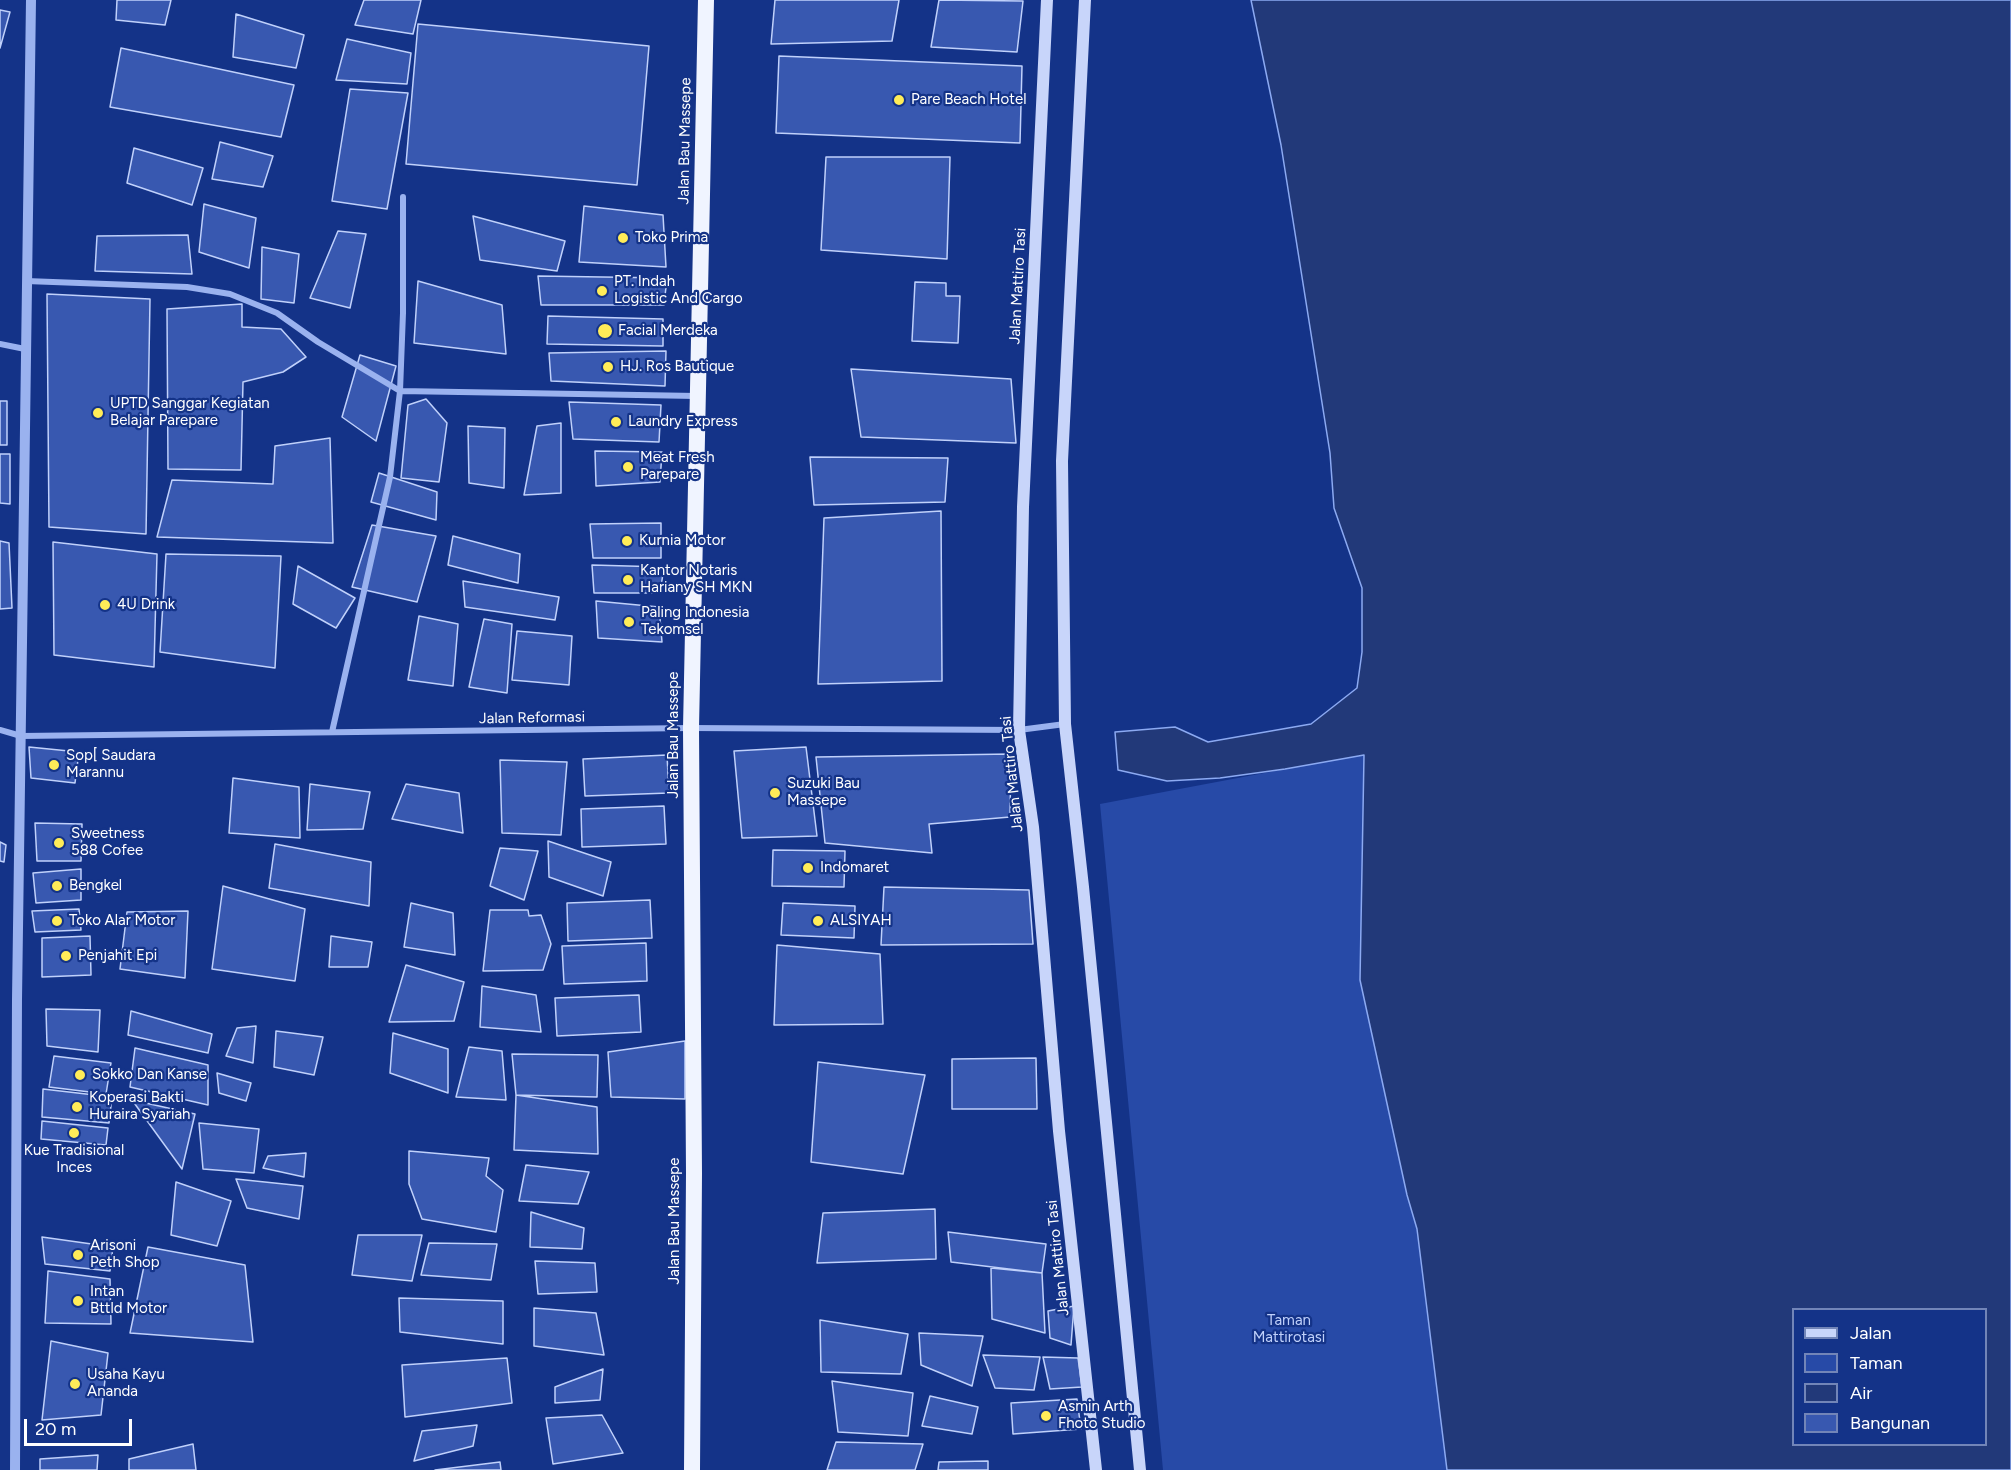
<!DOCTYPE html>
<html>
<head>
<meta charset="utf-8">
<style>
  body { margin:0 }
  #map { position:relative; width:2011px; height:1470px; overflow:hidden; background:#143388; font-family:Figtree,sans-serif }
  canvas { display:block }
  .legend { position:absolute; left:1792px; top:1308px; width:195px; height:138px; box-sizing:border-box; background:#143388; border:2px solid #7285b8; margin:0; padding:8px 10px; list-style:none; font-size:18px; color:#fff }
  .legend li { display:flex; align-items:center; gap:12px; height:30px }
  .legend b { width:30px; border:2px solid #7285b8 }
  .scale { position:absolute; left:24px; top:1419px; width:108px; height:27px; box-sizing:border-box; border:3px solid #fff; border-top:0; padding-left:8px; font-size:18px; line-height:21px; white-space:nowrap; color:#fff; -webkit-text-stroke:4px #143388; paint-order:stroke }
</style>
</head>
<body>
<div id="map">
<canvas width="2011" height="1470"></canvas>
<ul class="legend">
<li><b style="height:8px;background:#c8d5fa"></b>Jalan</li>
<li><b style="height:16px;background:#274aa7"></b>Taman</li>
<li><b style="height:16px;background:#223979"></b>Air</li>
<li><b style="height:16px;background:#3858b0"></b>Bangunan</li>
</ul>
<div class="scale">20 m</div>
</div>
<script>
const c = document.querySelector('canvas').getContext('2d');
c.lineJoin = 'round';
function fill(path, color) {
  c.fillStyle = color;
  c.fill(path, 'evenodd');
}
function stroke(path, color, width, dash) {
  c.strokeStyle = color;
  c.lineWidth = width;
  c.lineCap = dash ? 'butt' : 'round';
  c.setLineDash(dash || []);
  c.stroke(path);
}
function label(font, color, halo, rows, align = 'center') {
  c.font = font + ' Figtree,sans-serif';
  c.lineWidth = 4.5;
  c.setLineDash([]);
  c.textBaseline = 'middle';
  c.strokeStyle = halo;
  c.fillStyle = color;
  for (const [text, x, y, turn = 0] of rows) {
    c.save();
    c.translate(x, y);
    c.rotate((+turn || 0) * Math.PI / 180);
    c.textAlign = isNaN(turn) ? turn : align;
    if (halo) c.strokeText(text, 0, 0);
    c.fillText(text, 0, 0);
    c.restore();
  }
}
fill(new Path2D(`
  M1365,754L1360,980L1407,1195L1417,1229L1447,1470H1163L1100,804Z`), '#274aa7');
const water = new Path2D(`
  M1251,0H2011V1470H1447L1417,1229L1407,1195L1360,980L1364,755L1285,769L1220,778L1167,781L1118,770L1115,732L1175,727L1208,742L1311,724L1357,688L1362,652V588L1334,508L1330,453L1281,145ZM1794,1310H1986V1444H1794Z`);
fill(water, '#223979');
stroke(water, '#8caaf2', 1.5);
const building = new Path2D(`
  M117,0H171L165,25L116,20Z
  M364,0H421L413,34L355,25Z
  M775,0H899L892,41L771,44Z
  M939,0L1023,1L1017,52L931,47Z
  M0,10L10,12L0,48Z
  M236,14L304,35L296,68L233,57Z
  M418,24L649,46L637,185L406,164Z
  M347,39L411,53L407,84L336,80Z
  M121,48L294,85L281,137L110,107Z
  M779,56L1022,66L1020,143L776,133Z
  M350,89L408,93L387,209L332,201Z
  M220,142L273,156L263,187L212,179Z
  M134,148L203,168L192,205L127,183Z
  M826,157H950L947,259L821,250Z
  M204,204L256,218L249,268L199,252Z
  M584,206L663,215L666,267L579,262Z
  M473,216L565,241L557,271L480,260Z
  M338,231L366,234L350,308L310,298Z
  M188,235L192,274L95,271L97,236Z
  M262,247L299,254L294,303L261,299Z
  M538,276L667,278L664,305H541Z
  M418,281L502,305L506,354L414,343Z
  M915,282L946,283V296H960L958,343L912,341Z
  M47,294L150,299L146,534L49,527Z
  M242,304V327L281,329L306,357L283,372L243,382L241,470L168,469L167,309Z
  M548,316L663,319V346L547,344Z
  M666,351L665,386L551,381L549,353Z
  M360,355L396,366L376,441L342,417Z
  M851,369L1011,379L1016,443L861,437Z
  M426,399L447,423L439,482L401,478L408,405Z
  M0,401H7V445H0Z
  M569,402L661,405L659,442L573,439Z
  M561,423V493L524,495L537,426Z
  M468,426L505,428L504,488L469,483Z
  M330,438L333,543L157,537L172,480L273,484L275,446Z
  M595,451L662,452L660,482L596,486Z
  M0,454H10V504L0,503Z
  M810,457L948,458L945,502L814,505Z
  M379,473L437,492L436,520L371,502Z
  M941,511L942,681L818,684L824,518Z
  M661,523V558H593L590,524Z
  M372,525L436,536L417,602L352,587Z
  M453,536L520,554L518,583L448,565Z
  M0,541L9,543L12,608L0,609Z
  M53,542L157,554L154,667L54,655Z
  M166,554L281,556L275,668L160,652Z
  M592,565L664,567L660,593H594Z
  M298,566L355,598L336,628L293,604Z
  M463,581L559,597L555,620L465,607Z
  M596,601L659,607L662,642L598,638Z
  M419,616L458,624L453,686L408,680Z
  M484,619L512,624L507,693L469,687Z
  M517,631L572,636L569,685L512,680Z
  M29,747L79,752L75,783L31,778Z
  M806,747L817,836L742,838L734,751Z
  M1011,754L1010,817L929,824L932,853L825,843L816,757Z
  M667,755L669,793L585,796L583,759Z
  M500,760L567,762L561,835L502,833Z
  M233,778L299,787L300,838L229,833Z
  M310,784L370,792L363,829L307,830Z
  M406,784L459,793L463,833L392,819Z
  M664,806L666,844L582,847L581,809Z
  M35,823L82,824L81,861H37Z
  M548,841L611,862L603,896L549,877Z
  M0,842L6,845L4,862L0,861Z
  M275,844L371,862L369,906L269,888Z
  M500,848L538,851L524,900L490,886Z
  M773,850L845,851L844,887L772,886Z
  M81,869V900L36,903L33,873Z
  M223,886L305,909L295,981L212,969Z
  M884,887L1029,890L1033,944L881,945Z
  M650,900L652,938L568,941L567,903Z
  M411,903L453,913L455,955L404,947Z
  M783,903L855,906L854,938L781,935Z
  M79,909L81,930L35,932L32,911Z
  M490,910H528L529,916L541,915L551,944L543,970L483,971Z
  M188,911L185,978L120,969L127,912Z
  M90,936L91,975L42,977V938Z
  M331,936L372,942L368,967H329Z
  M646,943L647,981L564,984L562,946Z
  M777,945L880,954L883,1024L774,1025Z
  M406,965L464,982L454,1021L389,1022Z
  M482,986L536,995L541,1032L480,1027Z
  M639,995L641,1032L557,1036L555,998Z
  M46,1009L100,1010L98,1052L47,1046Z
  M131,1011L212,1034L208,1053L128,1035Z
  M256,1026L253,1063L226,1056L237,1028Z
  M276,1031L323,1037L314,1075L274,1067Z
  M393,1033L448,1049V1093L390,1073Z
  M685,1041V1099L611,1097L608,1052Z
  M469,1047L502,1051L506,1100L456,1097Z
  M135,1048L208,1065V1105L130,1087Z
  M512,1054L598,1055L597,1097L516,1095Z
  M54,1056L111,1063L106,1094L49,1087Z
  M1036,1058L1037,1109H952V1059Z
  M818,1062L925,1075L903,1174L811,1162Z
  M217,1073L251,1083L246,1101L219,1093Z
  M43,1089L112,1097L109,1123L42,1117Z
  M516,1095L597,1107L598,1154L514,1150Z
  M132,1100L195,1114L182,1169Z
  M42,1121L108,1128L106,1145L41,1139Z
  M199,1123L259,1129L254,1173L203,1169Z
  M409,1151L489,1158L486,1176L503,1190L496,1232L422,1219L409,1184Z
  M306,1153L304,1177L263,1168L268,1156Z
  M526,1165L589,1172L578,1204L519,1201Z
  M236,1179L303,1186L299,1219L247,1208Z
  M176,1182L231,1201L217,1246L171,1235Z
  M935,1209L936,1259L817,1263L823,1213Z
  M531,1212L584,1228L582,1249L530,1247Z
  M948,1232L1046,1244L1042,1273L951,1262Z
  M358,1235H422L412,1281L352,1275Z
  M42,1237L113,1247L110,1271L45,1264Z
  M429,1243L497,1244L491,1280L421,1275Z
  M148,1247L245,1265L253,1342L130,1333Z
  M535,1261L595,1263L597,1292L538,1294Z
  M991,1268L1042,1273L1045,1333L992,1319Z
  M48,1271L110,1279L111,1324L45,1323Z
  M399,1298L503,1301V1344L400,1332Z
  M1074,1306L1071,1345L1050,1338L1048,1311Z
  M534,1308L596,1313L604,1355L534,1346Z
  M820,1320L908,1334L901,1374L821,1372Z
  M919,1333L983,1336L972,1386L921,1365Z
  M51,1341L108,1353L101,1415L42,1420Z
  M983,1355L1040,1357L1034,1390L995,1388Z
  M1043,1357L1078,1358L1082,1387L1050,1389Z
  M507,1358L512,1403L405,1417L402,1365Z
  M603,1369L600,1400L555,1403V1387Z
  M832,1381L913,1393L908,1436L838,1432Z
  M930,1396L978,1407L972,1434L922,1426Z
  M1077,1399L1081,1429L1013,1434L1011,1403Z
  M602,1415L623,1453L553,1464L546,1418Z
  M477,1425L473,1446L414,1461L422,1431Z
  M836,1442L923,1444L915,1470H827Z
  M193,1444L196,1470H129V1459Z
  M98,1455L97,1470H40V1459Z
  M988,1461V1470H938L939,1462Z
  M500,1462L501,1470H435Z`);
fill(building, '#3858b0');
stroke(building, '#c0d1fb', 1.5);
stroke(new Path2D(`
  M26,281L187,287L230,294L277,313L318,342L400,391L697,396
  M0,344L25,349
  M0,730L21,736L691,728L1019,730L1065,724
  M332,732L390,477L400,391L403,313V197`), '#9ab2ef', 6);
stroke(new Path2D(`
  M15,1470L17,999L31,0`), '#9ab2ef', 10);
stroke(new Path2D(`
  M1047,0L1023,507L1019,730L1033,827L1059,1131L1096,1470
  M1085,0L1062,461L1065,724L1083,887L1140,1470`), '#c8d5fa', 12);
stroke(new Path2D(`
  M692,1470L694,1173L691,728L706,0`), '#f0f4ff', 16);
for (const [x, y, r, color] of [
  [899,100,6,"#ffec58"],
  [623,238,6,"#ffec58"],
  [602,291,6,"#ffec58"],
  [605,331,8,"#ffec58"],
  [608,367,6,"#ffec58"],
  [98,413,6,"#ffec58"],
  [616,422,6,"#ffec58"],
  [628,467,6,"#ffec58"],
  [627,541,6,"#ffec58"],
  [628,580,6,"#ffec58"],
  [105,605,6,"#ffec58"],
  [629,622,6,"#ffec58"],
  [54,765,6,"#ffec58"],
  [775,793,6,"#ffec58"],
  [59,843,6,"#ffec58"],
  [808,868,6,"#ffec58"],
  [57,886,6,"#ffec58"],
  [57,921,6,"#ffec58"],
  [818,921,6,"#ffec58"],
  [66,956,6,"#ffec58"],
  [80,1075,6,"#ffec58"],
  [77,1107,6,"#ffec58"],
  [74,1133,6,"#ffec58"],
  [78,1255,6,"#ffec58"],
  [78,1301,6,"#ffec58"],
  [75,1384,6,"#ffec58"],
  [1046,1416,6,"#ffec58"]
]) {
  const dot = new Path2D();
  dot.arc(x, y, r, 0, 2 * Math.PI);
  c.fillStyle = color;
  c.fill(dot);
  stroke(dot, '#143388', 2);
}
label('15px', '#fff', '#143388', [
  ["Pare Beach Hotel",911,100],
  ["Toko Prima",635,238],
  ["PT. Indah",614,282],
  ["Logistic And Cargo",614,299],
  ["Facial Merdeka",618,331],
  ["HJ. Ros Bautique",620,367],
  ["UPTD Sanggar Kegiatan",110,404],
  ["Belajar Parepare",110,421],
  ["Laundry Express",628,422],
  ["Meat Fresh",640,458],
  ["Parepare",640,475],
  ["Kurnia Motor",639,541],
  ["Kantor Notaris",640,571],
  ["Hariany SH MKN",640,588],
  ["4U Drink",117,605],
  ["Paling Indonesia",641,613],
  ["Tekomsel",641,630],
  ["Sop[ Saudara",66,756],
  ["Marannu",66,773],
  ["Suzuki Bau",787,784],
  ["Massepe",787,801],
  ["Sweetness",71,834],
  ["588 Cofee",71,851],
  ["Indomaret",820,868],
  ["Bengkel",69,886],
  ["Toko Alar Motor",69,921],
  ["ALSIYAH",830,921],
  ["Penjahit Epi",78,956],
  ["Sokko Dan Kanse",92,1075],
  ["Koperasi Bakti",89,1098],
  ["Huraira Syariah",89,1115],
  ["Kue Tradisional",74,1151,"center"],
  ["Inces",74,1168,"center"],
  ["Arisoni",90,1246],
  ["Peth Shop",90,1263],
  ["Intan",90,1292],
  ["Bttld Motor",90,1309],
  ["Usaha Kayu",87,1375],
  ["Ananda",87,1392],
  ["Asmin Arth",1058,1407],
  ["Fhoto Studio",1058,1424]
], 'left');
label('15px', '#fff', '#143388', [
  ["Jalan Bau Massepe",685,141,-89],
  ["Jalan Mattiro Tasi",1018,286,-87],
  ["Jalan Reformasi",532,718,-1],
  ["Jalan Bau Massepe",674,735,-90],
  ["Jalan Mattiro Tasi",1012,774,-96],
  ["Jalan Bau Massepe",675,1221,-90],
  ["Jalan Mattiro Tasi",1058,1258,-96]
]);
label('15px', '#c0d1fb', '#143388', [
  ["Taman",1289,1321],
  ["Mattirotasi",1289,1338]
]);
</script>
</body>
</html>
